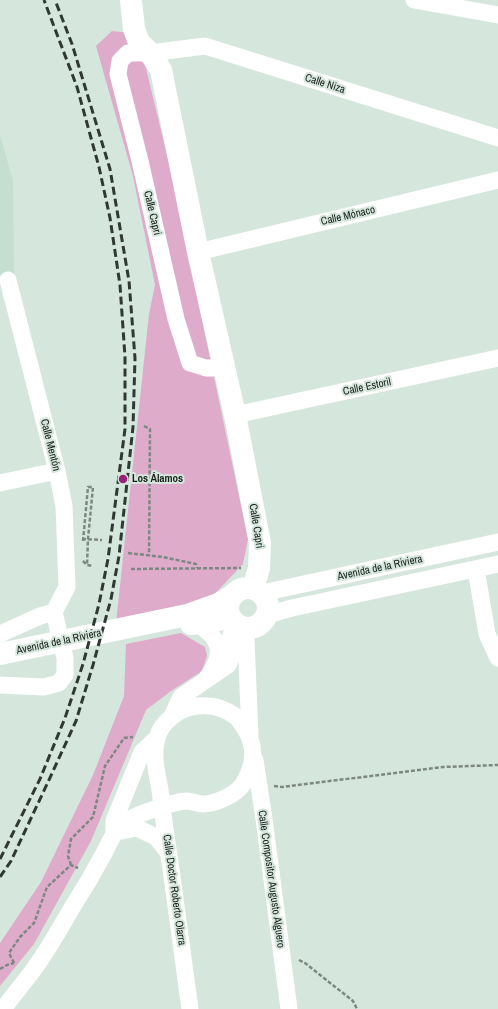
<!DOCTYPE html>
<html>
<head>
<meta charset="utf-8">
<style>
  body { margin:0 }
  canvas { display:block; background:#d5e6dc }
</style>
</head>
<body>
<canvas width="498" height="1009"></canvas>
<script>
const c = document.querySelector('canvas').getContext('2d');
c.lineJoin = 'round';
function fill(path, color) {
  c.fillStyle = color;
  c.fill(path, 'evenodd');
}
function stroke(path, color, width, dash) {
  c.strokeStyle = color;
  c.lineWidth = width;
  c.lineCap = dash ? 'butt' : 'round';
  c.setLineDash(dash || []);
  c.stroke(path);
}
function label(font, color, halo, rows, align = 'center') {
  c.font = font + ' "Archivo Narrow",sans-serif';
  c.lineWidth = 4;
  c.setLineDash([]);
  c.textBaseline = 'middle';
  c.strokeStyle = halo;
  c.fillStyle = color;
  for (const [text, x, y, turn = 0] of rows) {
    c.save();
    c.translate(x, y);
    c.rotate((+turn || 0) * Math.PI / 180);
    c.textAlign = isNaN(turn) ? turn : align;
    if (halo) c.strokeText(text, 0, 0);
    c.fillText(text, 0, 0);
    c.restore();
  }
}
fill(new Path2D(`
  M0,135L13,181L14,273L0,275Z`), '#c5decf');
fill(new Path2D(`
  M112,31L130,33L145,64L171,172L248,539L243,564L209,600L116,623L149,314L155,285L133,176L96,46Z
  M181,633L205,647L207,656L202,671L171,691L146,710L91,841L34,944L0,986V943L41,882L93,775L124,696L126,644Z`), '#dfabcb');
stroke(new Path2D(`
  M144,426L150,429L149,556
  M82,539L102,540
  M83,541L88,487H93L88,539L87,565
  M128,553L163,557L196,564L197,568
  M83,561L87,565L93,566
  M131,569L241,568
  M274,786L282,787L443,767L498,765
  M71,865L68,856L71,839L93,817L105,766L124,738L133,737
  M299,960L305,963L353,1001L357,1009
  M14,963L9,953L20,937L34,923L47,887L71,865L78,868
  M0,969L7,965L14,963`), '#7c8881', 2.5, [4, 2]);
stroke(new Path2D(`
  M414,0L498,15
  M198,252L498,180
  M8,280L57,471L64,506L67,587L54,612
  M225,368H206L190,363L176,319L140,161L118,74L120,61L128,53H150L205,46L498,138
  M235,415L498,358
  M0,483L57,471
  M476,569L487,634L498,658
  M262,593L498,542
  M267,615L292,608L498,564
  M196,623C222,639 225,653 207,678
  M247,628L246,639L250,735
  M0,634L40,616L54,612
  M0,685L44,687L59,683L65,675V658L54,612
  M172,716L181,697L228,665L231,657V635L236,623
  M255,760L264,819L289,1009
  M114,832V821L142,752L156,739
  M116,832L137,828L156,837L168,852
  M3,1009C12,997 22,985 31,973C47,952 60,928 73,906C84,889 94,872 103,855C110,842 114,829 128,820C138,814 175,801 187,801C192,801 197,804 203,804C215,804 236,795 243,784C255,765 257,745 243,726C241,723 238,718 235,716C222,706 207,704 192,707C177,710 161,723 157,738C152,755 157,773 160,790C163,816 167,843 171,869L190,1009`), '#fff', 17);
stroke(new Path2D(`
  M131,0L134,29L139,42L150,53L161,70L198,252L235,415L260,543L259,568L253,589
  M228 608a20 20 0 1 1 40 0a20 20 0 1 1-40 0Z
  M191,624L231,618
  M0,654L187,615L218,604L232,596`), '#fff', 22);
stroke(new Path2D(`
  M0,859L40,779L65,718L83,664L99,604L108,559L125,429V357L120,285L110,218L99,167L77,87L44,0
  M0,877L11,861L48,782L76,721L93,665L111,599L119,556L133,427L135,358L129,281L110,169L72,44L55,0`), '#303834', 3, [8, 4]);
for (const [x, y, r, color] of [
  [123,479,5,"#991f78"]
]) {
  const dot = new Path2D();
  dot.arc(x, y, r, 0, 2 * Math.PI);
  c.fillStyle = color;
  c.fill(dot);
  stroke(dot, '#d5e6dc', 1.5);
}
label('11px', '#19201c', '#d5e6dc', [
  ["Calle Niza",325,84,18],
  ["Calle Capri",152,213,77],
  ["Calle Mónaco",348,216,-13],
  ["Calle Estoril",367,387,-12],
  ["Calle Mentón",50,445,76],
  ["Calle Capri",256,526,81],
  ["Avenida de la Riviera",380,568,-12],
  ["Avenida de la Riviera",59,642,-12],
  ["Calle Compositor Augusto Alguero",271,879,82],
  ["Calle Doctor Roberto Olarra",174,890,82]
]);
label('bold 11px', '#19201c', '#d5e6dc', [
  ["Los Álamos",132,479]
], 'left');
</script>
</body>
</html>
